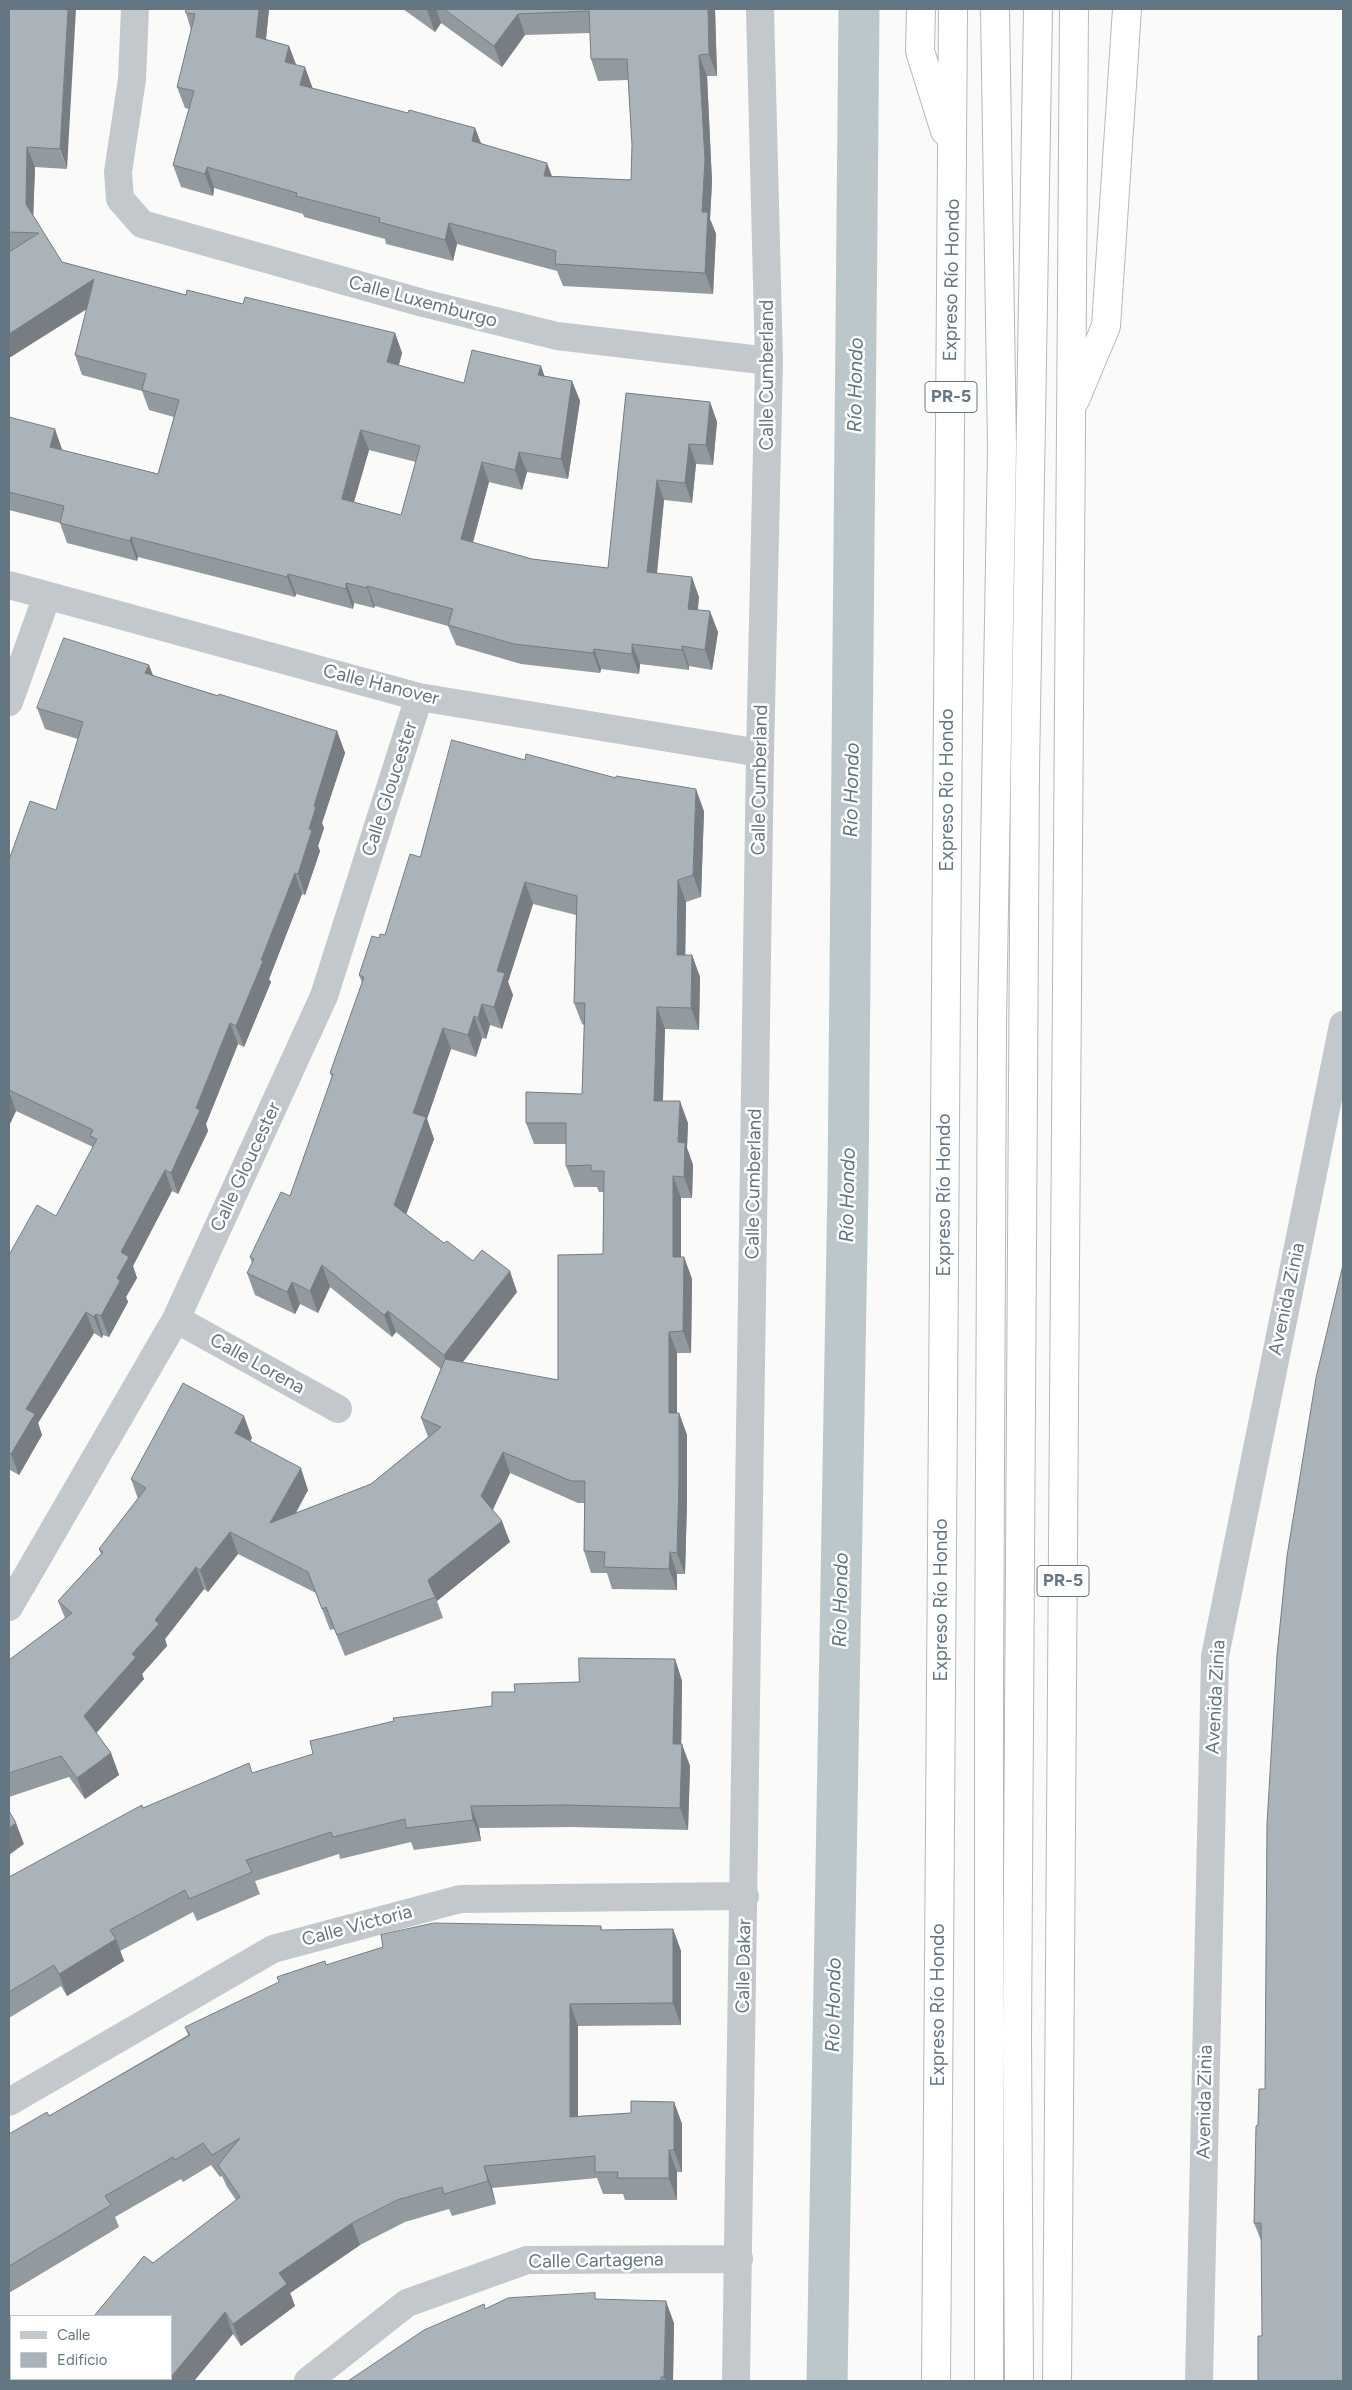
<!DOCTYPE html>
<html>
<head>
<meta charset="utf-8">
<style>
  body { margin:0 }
  #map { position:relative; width:1352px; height:2390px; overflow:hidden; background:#fafaf8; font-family:Figtree,sans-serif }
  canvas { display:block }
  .frame { position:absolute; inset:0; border:10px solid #657683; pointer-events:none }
  .legend { position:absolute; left:10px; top:2315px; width:162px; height:65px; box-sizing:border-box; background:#fff; border:1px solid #c1c8cd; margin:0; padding:6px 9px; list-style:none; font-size:15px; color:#657683 }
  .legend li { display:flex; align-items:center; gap:10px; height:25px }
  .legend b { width:25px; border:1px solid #c1c8cd }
</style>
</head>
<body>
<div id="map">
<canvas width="1352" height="2390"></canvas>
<div class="frame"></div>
<ul class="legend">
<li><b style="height:6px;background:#c3c8cc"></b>Calle</li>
<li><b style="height:14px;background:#aab3b9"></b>Edificio</li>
</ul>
</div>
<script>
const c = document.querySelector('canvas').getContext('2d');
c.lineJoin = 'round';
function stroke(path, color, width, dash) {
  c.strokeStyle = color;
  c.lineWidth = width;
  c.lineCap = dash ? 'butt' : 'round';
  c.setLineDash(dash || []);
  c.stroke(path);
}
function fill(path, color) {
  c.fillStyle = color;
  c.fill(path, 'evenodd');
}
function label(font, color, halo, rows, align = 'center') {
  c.font = font + ' Figtree,sans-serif';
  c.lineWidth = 5;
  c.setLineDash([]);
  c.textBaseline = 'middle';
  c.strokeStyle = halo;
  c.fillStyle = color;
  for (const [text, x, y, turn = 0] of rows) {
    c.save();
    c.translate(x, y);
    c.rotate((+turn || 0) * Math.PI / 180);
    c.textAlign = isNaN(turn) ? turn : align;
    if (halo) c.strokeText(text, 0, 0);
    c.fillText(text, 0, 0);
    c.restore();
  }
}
stroke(new Path2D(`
  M827,2381L848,1184L859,9`), '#bbc7cb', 41);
const highway = new Path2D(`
  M921,9L920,51L945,131
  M1075,400L1106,326L1127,9
  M936,2381L953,9
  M989,2381V1693L992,1023L1002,447L995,9
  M1019,2381L1017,2035L1025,770L1038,9
  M1057,2381L1074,9`);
stroke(highway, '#b4b9bd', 30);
stroke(new Path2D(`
  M135,9L132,79L118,172L120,199L142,224L423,303L557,336L769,361
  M9,585L419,697L760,753
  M9,702L47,596
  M176,1319L338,1409
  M9,1607L176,1319L324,996L419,697
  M9,2102L273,1949L460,1899L745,1896
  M308,2381L407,2303L527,2260L739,2259
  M736,2381L760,753L769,361L760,9
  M1199,2381L1215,1656L1343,1025`), '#c3c8cc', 28);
stroke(highway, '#fff', 28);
fill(new Path2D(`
  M9,9L67,169L35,167L33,216L62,262L186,295L243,304L395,333L402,353L399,365L464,383L541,366L544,376L572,381L580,401L568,479L527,472L522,490L489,482L473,543L532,559L608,568L626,393L710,402L717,422L713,465L696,464L692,503L664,500L657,573L699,597L698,610L718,632L712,670L689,666V670L640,664L639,674L601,669L600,673L521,664L456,645L448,626L375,606L374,608L354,603L353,609L296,594L295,597L138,557L137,561L67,543L60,523L9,510V417L62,450L158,474L174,417L149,410L142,391L82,375L75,355L87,309L9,358ZM369,450L416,462L401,515L354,502Z
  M186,9H269L266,39L289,46L296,65L312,88L408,113L475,128L481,143L552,176L631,180L632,145L628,80L598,81L591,59L590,33L525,35L502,67L441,23L435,32L403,9H715L717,76H707L712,182L710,219L716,234L713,294L563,286L557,271L457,244L453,261L386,244L385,239L304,217L303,214L214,188L213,196L181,187L173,165L189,109L185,108L177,87L191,30L186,13Z
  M149,665L153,676L337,731L345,753L322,823L324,828L318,846L320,851L305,895L302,894L269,979L271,982L244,1047L238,1044L206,1124L208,1131L178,1194L172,1191L133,1266L137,1278L126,1297L128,1302L109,1337L103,1335L102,1338L94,1333L38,1423L42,1435L19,1475L10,1470L9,1473V1255L56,1216L93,1147L16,1111L9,1126V860L56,810L78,739L45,729L37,708Z
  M704,811L701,897L686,902L685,955H692L700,977L699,1030L665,1029L663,1101L688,1123L687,1148L693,1165L692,1198H681V1257H684L692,1279L691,1353H677V1413H679L687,1435V1502L685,1574H677V1590L612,1589L607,1573H591L584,1551V1503H578L510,1473L493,1510L510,1542L437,1601L443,1618L345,1656L334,1629L330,1630L316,1593L238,1554L208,1592L204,1589L165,1639L167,1646L142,1674L144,1679L96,1733L111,1753L119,1775L85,1799L69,1777L9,1797V1660L65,1618L58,1601L101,1554L99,1549L138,1499L131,1479L252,1438L250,1441L308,1490L296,1513L371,1484L428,1437L421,1418L441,1369L396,1332L392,1337L330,1287L318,1313L300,1304L295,1314L255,1295L247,1273L252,1263L250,1257L290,1196L332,1077L330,1073L362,983L359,975L379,938L385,935L420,857ZM533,904L576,915L574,1003L582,1024L584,1025L582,1094L526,1123L534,1144H566V1166L574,1187H597L599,1192H604L603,1254L558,1380L463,1362L517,1292L473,1261L444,1243L406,1214L434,1139L427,1119L451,1049L476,1057L482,1038L486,1039L490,1025L502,1029L513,995L508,982Z
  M675,1659L682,1681L681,1744L690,1766L688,1830L573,1827L479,1828L481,1841L414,1850L411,1842L340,1859L339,1854L255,1881L260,1894L197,1921L193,1912L120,1951L124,1961L67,1996L61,1986L9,2018V1877L143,1808L252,1773L492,1706L515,1692L579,1682Z
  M601,1926L602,1930L673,1929L681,1951V2025L578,2026V2116L631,2113L674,2102L682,2124V2172H677V2200H625L623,2194H603L597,2178L492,2188L496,2204L452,2216L449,2209L405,2222L360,2245L290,2293L295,2306L241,2346L233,2334L194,2381H62L153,2263L236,2200L227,2187L222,2176L220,2177L211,2165L183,2182L181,2179L115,2217L119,2227L9,2293V2134L49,2116L188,2035L185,2027L325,1961L326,1965Z
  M1265,2089L1262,2336V2243L1254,2223L1258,2125Z
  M597,2299L674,2323L673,2381H348L485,2309Z`), '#929a9f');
fill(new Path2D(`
  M68,9H76L67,169L60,149Z
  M259,9H269L264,58L256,37Z
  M428,9H436L441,23L435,32L427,10Z
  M708,9H715L717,76L709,54Z
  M518,14L525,35L502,67L494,46Z
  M289,46L297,67L285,62Z
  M699,55L707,76L712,182L710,219L716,234L713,294L705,273L702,212Z
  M305,67L313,89L300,85Z
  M475,128L483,149L472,141Z
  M27,147L35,167L33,224L26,204Z
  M547,163L555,184L544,176Z
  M207,167L214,188L213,196L205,174Z
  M449,223L457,244L453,261L445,240Z
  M94,279L102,299L9,358V334Z
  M395,333L402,353L394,382L387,362Z
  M541,366L548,386L538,375Z
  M572,381L580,401L568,479L561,459Z
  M710,402L717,422L713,465L706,445Z
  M55,429L62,449L57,467L50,447Z
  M361,430L369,450L349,519L342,499Z
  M689,444L696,464L692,503L685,483Z
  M519,452L527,472L522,490L515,470Z
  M482,462L489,482L468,559L461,539Z
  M657,480L664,500L655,592L647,572Z
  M131,537L138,557L137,561L130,541Z
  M288,574L296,594L295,597L287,577Z
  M692,577L699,597L695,630L688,609Z
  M346,583L354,603L353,609L346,589Z
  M367,586L375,606L374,608L367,588Z
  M710,611L718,632L712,670L705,650Z
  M632,644L640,664L639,674L632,654Z
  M682,646L689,666V670L682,650Z
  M594,649L601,669L600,673L593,653Z
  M149,665L157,686L145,673Z
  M337,731L345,753L322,823L324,828L318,846L320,851L305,895L298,874L314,806Z
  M696,789L704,811L701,897L693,875Z
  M295,873L302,894L269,979L271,982L244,1047L236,1026Z
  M678,880L686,902L685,977L677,955Z
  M525,882L533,904L508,982L513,995L502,1029L494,1007L497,971Z
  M692,955L700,977L699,1030L691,1008Z
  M482,1004L490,1025L486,1039L478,1018Z
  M657,1007L665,1029L662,1123L654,1101Z
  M474,1016L482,1038L476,1057L468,1035Z
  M230,1023L238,1044L206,1124L208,1131L178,1194L171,1173Z
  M443,1028L451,1049L427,1119L434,1139L402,1226L394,1205L413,1113Z
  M9,1091L16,1111L9,1126Z
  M680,1101L688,1123L687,1148L693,1165L692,1198L684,1177L678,1142Z
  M165,1170L172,1191L133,1266L137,1278L126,1297L128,1302L109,1337L101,1316L117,1278L121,1252Z
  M673,1176L681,1198V1279L673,1257Z
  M684,1257L692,1279L691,1353L683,1331Z
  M322,1265L330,1287L318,1313L310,1291Z
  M510,1271L517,1292L451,1377L444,1355Z
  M292,1282L300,1304L295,1314L287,1292Z
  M388,1311L396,1332L392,1337L384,1315Z
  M86,1312L94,1333L38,1423L42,1435L19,1475L11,1454L26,1409Z
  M96,1314L103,1335L102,1338L94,1317Z
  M669,1332L677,1353V1435L669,1413Z
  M679,1413L687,1435V1502L685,1574L677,1553Z
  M244,1416L252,1438L243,1454L235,1433Z
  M503,1452L510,1473L489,1517L481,1496Z
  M301,1468L308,1490L278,1545L270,1523Z
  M502,1521L510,1542L437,1601L428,1580Z
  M230,1532L238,1554L208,1592L200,1570Z
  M670,1552L677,1574V1590L669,1569Z
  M196,1567L204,1589L165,1639L167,1646L142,1674L144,1679L92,1738L84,1716L132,1654L155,1620Z
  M675,1659L682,1681L681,1765L673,1744Z
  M682,1744L690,1766L688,1830L680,1808Z
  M111,1753L119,1775L85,1799L77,1778Z
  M471,1806L479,1828L481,1841L473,1820Z
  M16,1823L24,1844L9,1855V1828Z
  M673,1929L681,1951V2025L673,2003Z
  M116,1939L124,1961L67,1996L59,1974Z
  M570,2004L578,2026V2139L570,2117Z
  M674,2102L682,2124V2172L674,2150Z
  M669,2150L677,2172V2200L669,2178Z
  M484,2166L492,2188L496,2204L488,2181Z
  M352,2223L360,2245L290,2293L295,2306L241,2346L233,2324L279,2273Z
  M666,2301L674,2323L673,2381H666L664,2377Z
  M225,2312L233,2334L194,2381H169L170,2379H171V2377Z`), '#777d82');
const building = new Path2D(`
  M9,9H68L60,149L27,147L26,204L62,262L186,295L187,290L243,304L245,297L395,333L387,362L464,383L472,350L541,366L538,375L572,381L561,459L519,452L515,470L482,462L461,539L532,559L608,568L626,393L710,402L706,445L689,444L685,483L657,480L647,572L692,577L688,609L710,611L705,650L682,646V650L632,644V654L594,649L593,653L514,644L448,625L453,609L367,586V588L346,583V589L288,574L287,577L131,537L130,541L60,523L64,506L9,492V417L55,429L50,447L158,474L179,400L142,390L146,374L75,355L94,279L9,334V252L39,233L9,232ZM361,430L420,446L401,515L342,499Z
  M186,9H259L256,37L289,46L285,62L305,67L300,85L408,113L409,110L475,128L472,141L547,163L544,176L631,180L632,145L627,59H591L589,11L518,14L494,46L444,9H708L709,54L699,55L705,160L702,212H708L705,273L555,264L556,251L449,223L445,240L379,222L380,218L296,196L297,193L207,167L205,174L173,165L194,91L177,87L195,14L186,13Z
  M64,638L149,665L145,673L218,696L219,694L337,731L314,806L316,807L309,829L312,830L298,874L295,873L261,960L263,961L236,1026L230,1023L196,1108L200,1110L171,1173L165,1170L121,1252L129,1257L117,1278L120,1281L101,1316L96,1314L94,1317L86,1312L26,1409L35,1414L11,1454L9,1452V1255L37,1205L56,1216L97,1139L90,1136L93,1130L9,1090V860L30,801L56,810L83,722L37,708Z
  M452,740L525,760L526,754L616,778V776L696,789L693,875L678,880L677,955H692L691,1008L657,1007L654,1101H680L678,1142L685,1143L684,1177L673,1176V1257H684L683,1331L669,1332V1413H679V1480L677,1553L670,1552L669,1569L604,1567L605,1552L584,1551L585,1481H571L503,1452L481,1496L502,1521L428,1580L435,1597L337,1635L326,1607L322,1609L308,1572L230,1532L200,1570L196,1567L155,1620L159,1624L132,1654L136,1657L84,1716L111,1753L77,1778L61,1756L9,1773V1660L72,1613L58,1601L103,1552L99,1549L146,1488L131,1479L183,1383L244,1416L235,1433L301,1468L270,1523L371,1484L441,1427L421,1418L445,1359L558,1380V1255L603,1254L604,1171H591V1165L566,1166V1123H526V1092L582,1094L585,1003H574L577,896L525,882L497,971L505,973L494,1007L482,1004L478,1018L474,1016L468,1035L443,1028L413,1113L426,1117L394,1205L444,1243L447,1241L473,1261L482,1250L510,1271L444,1355L388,1311L384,1315L322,1265L310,1291L292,1282L287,1292L247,1273L254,1259L250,1257L281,1192L290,1196L333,1074L330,1073L364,977L359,975L372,936L379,938L380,934L385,935L410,854L420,857Z
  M1343,1265V2381H1258V2336H1262L1261,2223H1254L1256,2126L1258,2125L1259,2089H1265L1267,1824L1277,1655L1287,1556L1316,1378Z
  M579,1658L675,1659L673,1744H682L680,1808L565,1805L471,1806L473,1820L406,1828L405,1819L333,1837L331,1832L246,1860L252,1872L189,1899L185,1890L110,1930L116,1939L59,1974L54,1965L9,1992V1877L142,1805L143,1808L249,1763L252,1773L313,1754L310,1741L394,1721L393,1718L492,1706V1692H515L514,1684L579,1682Z
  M9,1811L16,1823L9,1828Z
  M434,1923L601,1926V1930L673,1929V2003L570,2004V2117L631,2113V2101L674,2102V2150H669V2178H617L618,2172H595V2156L484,2166L488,2181L444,2194L442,2187L397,2200L352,2223L279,2273L287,2284L233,2324L225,2312L171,2377V2316H94L144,2256L153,2263L240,2197L218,2165L240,2138L212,2155L203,2143L175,2160L173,2157L105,2196L111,2205L9,2266V2134L47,2112L49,2116L190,2035L185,2027L279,1982L277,1977L325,1961L326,1965L383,1947L381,1935Z
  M595,2293V2299L666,2301L664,2377H661V2381H348L424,2330L484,2304L485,2309L508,2298Z
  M63,2379H170L169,2381H62Z`);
fill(building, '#aab3b9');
stroke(building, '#777d82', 1);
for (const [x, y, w] of [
  [951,397,52],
  [1063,1581,52]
]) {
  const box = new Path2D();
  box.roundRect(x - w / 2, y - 15.5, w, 31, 4);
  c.fillStyle = '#fff';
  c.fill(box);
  stroke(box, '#657683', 1);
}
label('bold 18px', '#657683', null, [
  ["PR-5",951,397],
  ["PR-5",1063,1581]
]);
label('19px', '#657683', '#fff', [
  ["Expreso Río Hondo",952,280,-89],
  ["Calle Luxemburgo",423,302,15],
  ["Calle Cumberland",767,375,-90],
  ["Calle Hanover",381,685,14],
  ["Calle Cumberland",760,780,-89],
  ["Calle Gloucester",390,789,-72],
  ["Expreso Río Hondo",947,790,-90],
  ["Calle Gloucester",246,1167,-65],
  ["Calle Cumberland",754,1184,-89],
  ["Expreso Río Hondo",944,1195,-90],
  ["Avenida Zinia",1287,1299,-78],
  ["Calle Lorena",257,1364,29],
  ["Expreso Río Hondo",941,1600,-90],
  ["Avenida Zinia",1216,1697,-87],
  ["Calle Victoria",357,1926,-15],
  ["Calle Dakar",744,1966,-89],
  ["Expreso Río Hondo",938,2005,-90],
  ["Avenida Zinia",1205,2102,-89],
  ["Calle Cartagena",596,2261,-1]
]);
label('italic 20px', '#60757c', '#fff', [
  ["Río Hondo",856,385,-89],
  ["Río Hondo",852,790,-89],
  ["Río Hondo",848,1195,-89],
  ["Río Hondo",841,1600,-89],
  ["Río Hondo",834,2005,-89]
]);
</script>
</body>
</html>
